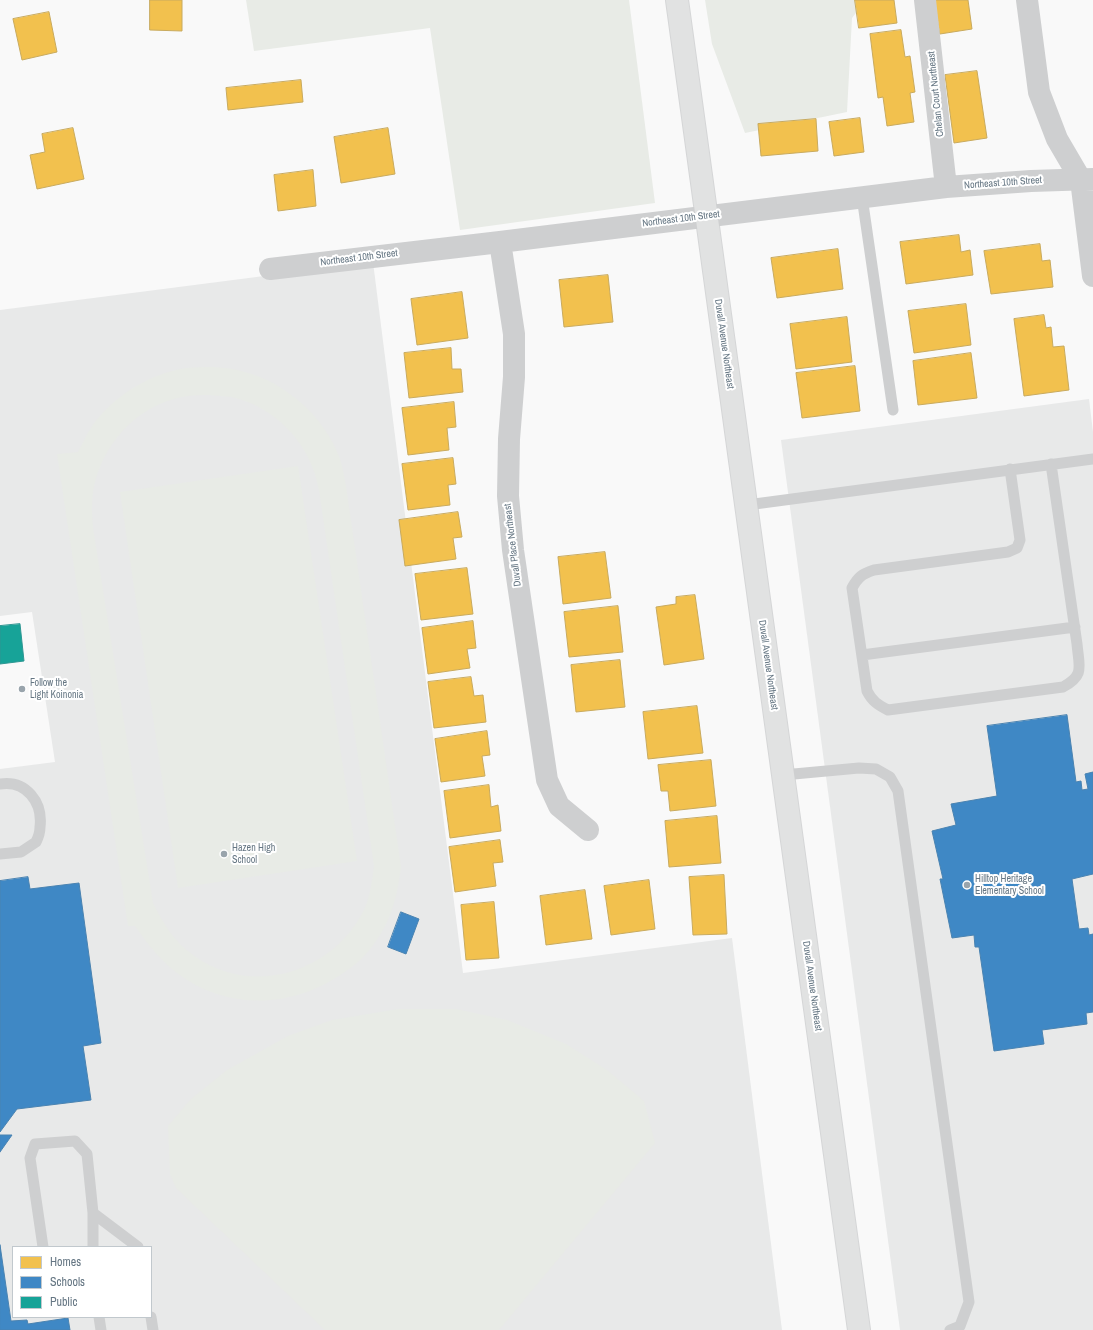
<!DOCTYPE html>
<html>
<head>
<meta charset="utf-8">
<style>
  body { margin:0 }
  #map { position:relative; width:1093px; height:1330px; overflow:hidden; background:#f9f9f9; font-family:"Archivo Narrow",sans-serif }
  canvas { display:block }
  .legend { position:absolute; left:12px; top:1246px; width:140px; height:72px; box-sizing:border-box; background:#fff; border:1px solid #c1c8cd; margin:0; padding:5px 7px; list-style:none; font-size:12px; color:#657683 }
  .legend li { display:flex; align-items:center; gap:8px; height:20px }
  .legend b { width:20px; border:1px solid #c1c8cd }
</style>
</head>
<body>
<div id="map">
<canvas width="1093" height="1330"></canvas>
<ul class="legend">
<li><b style="height:11px;background:#f2c14e"></b>Homes</li>
<li><b style="height:11px;background:#3f88c5"></b>Schools</li>
<li><b style="height:11px;background:#17a398"></b>Public</li>
</ul>
</div>
<script>
const c = document.querySelector('canvas').getContext('2d');
c.lineJoin = 'round';
function fill(path, color) {
  c.fillStyle = color;
  c.fill(path, 'evenodd');
}
function stroke(path, color, width, dash) {
  c.strokeStyle = color;
  c.lineWidth = width;
  c.lineCap = dash ? 'butt' : 'round';
  c.setLineDash(dash || []);
  c.stroke(path);
}
function label(font, color, halo, rows, align = 'center') {
  c.font = font + ' "Archivo Narrow",sans-serif';
  c.lineWidth = 4;
  c.setLineDash([]);
  c.textBaseline = 'middle';
  c.strokeStyle = halo;
  c.fillStyle = color;
  for (const [text, x, y, turn = 0] of rows) {
    c.save();
    c.translate(x, y);
    c.rotate((+turn || 0) * Math.PI / 180);
    c.textAlign = isNaN(turn) ? turn : align;
    if (halo) c.strokeText(text, 0, 0);
    c.fillText(text, 0, 0);
    c.restore();
  }
}
fill(new Path2D(`
  M373,262L463,973L732,938L782,1330H0V769L55,762L32,612L0,616V310ZM13,1247H151V1317H13Z
  M1089,399L1093,432V1330H900L781,440Z`), '#e8e9e9');
fill(new Path2D(`
  M246,0H629L655,203L460,230L430,28L254,51Z
  M705,0H866L852,18L847,112L745,133L712,44Z
  M214,367C223,368 232,368 241,371C285,381 325,417 340,459C343,468 344,477 346,486L401,867C397,897 392,919 374,944C367,954 357,964 346,971C296,1008 228,1012 177,973C160,960 147,943 135,926H128L57,454L78,452C83,443 88,431 95,422C117,394 150,374 186,368C195,367 205,367 214,367ZM209,395C216,396 224,396 231,397C267,404 301,434 313,469C316,475 317,483 319,490L374,866C372,881 370,897 364,910C333,973 251,998 193,955C174,942 163,923 153,903L93,528C92,513 91,497 95,482C106,439 142,402 188,396C195,395 202,395 209,395Z
  M298,466L357,861L178,888L120,492Z
  M398,1009H456L507,1020L566,1044L607,1070L644,1101L655,1143L499,1330H325L176,1188L170,1174L168,1126L191,1099L227,1070L288,1036L332,1020Z`), '#e8ebe6');
const homes = new Path2D(`
  M150,0H182V31L150,30Z
  M855,0H894L897,23L859,28Z
  M935,0H968L972,29L940,34Z
  M49,12L57,52L22,60L13,19Z
  M901,30L905,57L910,56L915,92L910,93L914,122L887,126L883,97L878,98L870,34Z
  M977,71L987,138L954,143L945,75Z
  M301,80L303,102L228,110L226,88Z
  M860,118L864,152L834,156L829,122Z
  M816,119L818,151L761,156L758,124Z
  M73,128L84,179L37,189L30,155L45,152L42,134Z
  M388,128L395,174L341,183L334,137Z
  M313,170L316,206L278,211L274,175Z
  M959,235L961,252L970,250L973,275L906,284L900,242Z
  M1040,244L1042,261L1050,260L1053,287L991,294L984,251Z
  M838,249L843,289L777,298L771,258Z
  M608,275L613,322L564,327L559,280Z
  M462,292L468,338L417,345L411,299Z
  M966,304L971,345L914,353L908,311Z
  M1044,315L1046,328L1051,327L1053,347L1064,346L1069,390L1024,396L1014,319Z
  M847,317L852,362L796,369L790,324Z
  M451,348L452,369H461L463,392L409,398L404,353Z
  M971,353L977,398L918,405L913,361Z
  M855,366L860,411L802,418L796,373Z
  M454,402L456,427L447,428L449,450L408,455L402,408Z
  M453,458L456,484L448,485L450,505L408,510L402,464Z
  M458,512L462,537L453,538L456,559L405,566L399,520Z
  M605,552L611,598L563,604L558,557Z
  M467,568L473,614L421,620L415,574Z
  M695,595L704,659L664,665L656,607L676,604V597Z
  M618,606L623,652L569,657L564,612Z
  M473,621L476,648L467,649L470,668L428,674L422,628Z
  M620,660L625,707L576,712L571,665Z
  M471,677L474,696L483,695L486,722L434,728L428,682Z
  M697,706L703,753L648,759L643,712Z
  M487,731L490,755L482,756L485,776L441,782L435,739Z
  M711,760L716,806L670,811L668,791H661L658,765Z
  M489,785L491,807L498,805L501,831L450,838L444,791Z
  M717,816L721,863L669,867L665,821Z
  M500,840L503,862L493,863L496,886L455,892L449,847Z
  M724,875L727,934L693,935L689,877Z
  M649,880L655,929L611,935L604,886Z
  M585,890L592,939L546,945L540,896Z
  M494,902L499,958L466,960L461,905Z`);
fill(homes, '#f2c14e');
stroke(homes, '#c8aa5e', 1);
const schools = new Path2D(`
  M1067,715L1076,782L1081,781L1082,790L1088,789L1085,774L1093,772V874L1072,879L1079,929L1088,928L1089,935L1093,934V1012L1086,1013L1087,1024L1042,1030L1044,1044L994,1051L979,947H975L974,935L952,938L940,879H943L932,831L956,825L951,804L997,796L987,726Z
  M28,877L30,889L79,883L101,1043L83,1046L91,1100L17,1109L0,1132V881Z
  M401,912L419,919L406,954L388,947Z
  M0,1135H12L0,1152Z
  M0,1245L11,1321L27,1320L28,1324L68,1318L70,1330H0Z`);
fill(schools, '#3f88c5');
stroke(schools, '#4a83b1', 1);
const public = new Path2D(`
  M20,624L24,661L0,664V626Z`);
fill(public, '#17a398');
stroke(public, '#2e9692', 1);
const secondary = new Path2D(`
  M677,0L859,1330`);
stroke(secondary, '#d5d6d7', 24);
stroke(new Path2D(`
  M862,197L893,410
  M1010,469L1020,540L1017,548L1008,552L874,570C862,574 858,577 852,588L867,691C872,701 878,705 888,710L1063,687C1085,675 1079,667 1077,644L1051,464
  M747,505L1093,459
  M862,655L1075,627
  M783,775L859,768L876,769L890,777L898,791L969,1302L960,1326L950,1330
  M0,784C26,780 43,802 40,827C40,832 38,838 36,842L21,852L0,854
  M93,1213V1247
  M43,1247L30,1158L35,1144L75,1141L87,1154L93,1213L138,1247
  M99,1317L101,1330
  M151,1317L153,1330`), '#cecfd0', 11);
stroke(new Path2D(`
  M925,0L946,187
  M1027,0L1039,92L1057,139L1081,180L1093,276
  M500,242L514,334V377L509,439L508,496L513,550L547,780L559,806L588,830
  M270,269L500,242L946,187L1031,181L1093,179`), '#cecfd0', 22);
stroke(secondary, '#e1e2e2', 22);
for (const [x, y, r, color] of [
  [22,689,4,"#99a4ac"],
  [224,854,4,"#99a4ac"],
  [967,885,4,"#99a4ac"]
]) {
  const dot = new Path2D();
  dot.arc(x, y, r, 0, 2 * Math.PI);
  c.fillStyle = color;
  c.fill(dot);
  stroke(dot, '#fff', 1.5);
}
label('10px', '#657683', '#fff', [
  ["Chelan Court Northeast",936,94,-96],
  ["Northeast 10th Street",1003,183,-4],
  ["Northeast 10th Street",681,219,-7],
  ["Northeast 10th Street",359,258,-7],
  ["Duvall Avenue Northeast",724,344,82],
  ["Duvall Place Northeast",513,545,-97],
  ["Duvall Avenue Northeast",768,665,82],
  ["Duvall Avenue Northeast",812,986,82]
]);
label('10px', '#657683', '#fff', [
  ["Follow the",30,683],
  ["Light Koinonia",30,695],
  ["Hazen High",232,848],
  ["School",232,860],
  ["Hilltop Heritage",975,879],
  ["Elementary School",975,891]
], 'left');
</script>
</body>
</html>
